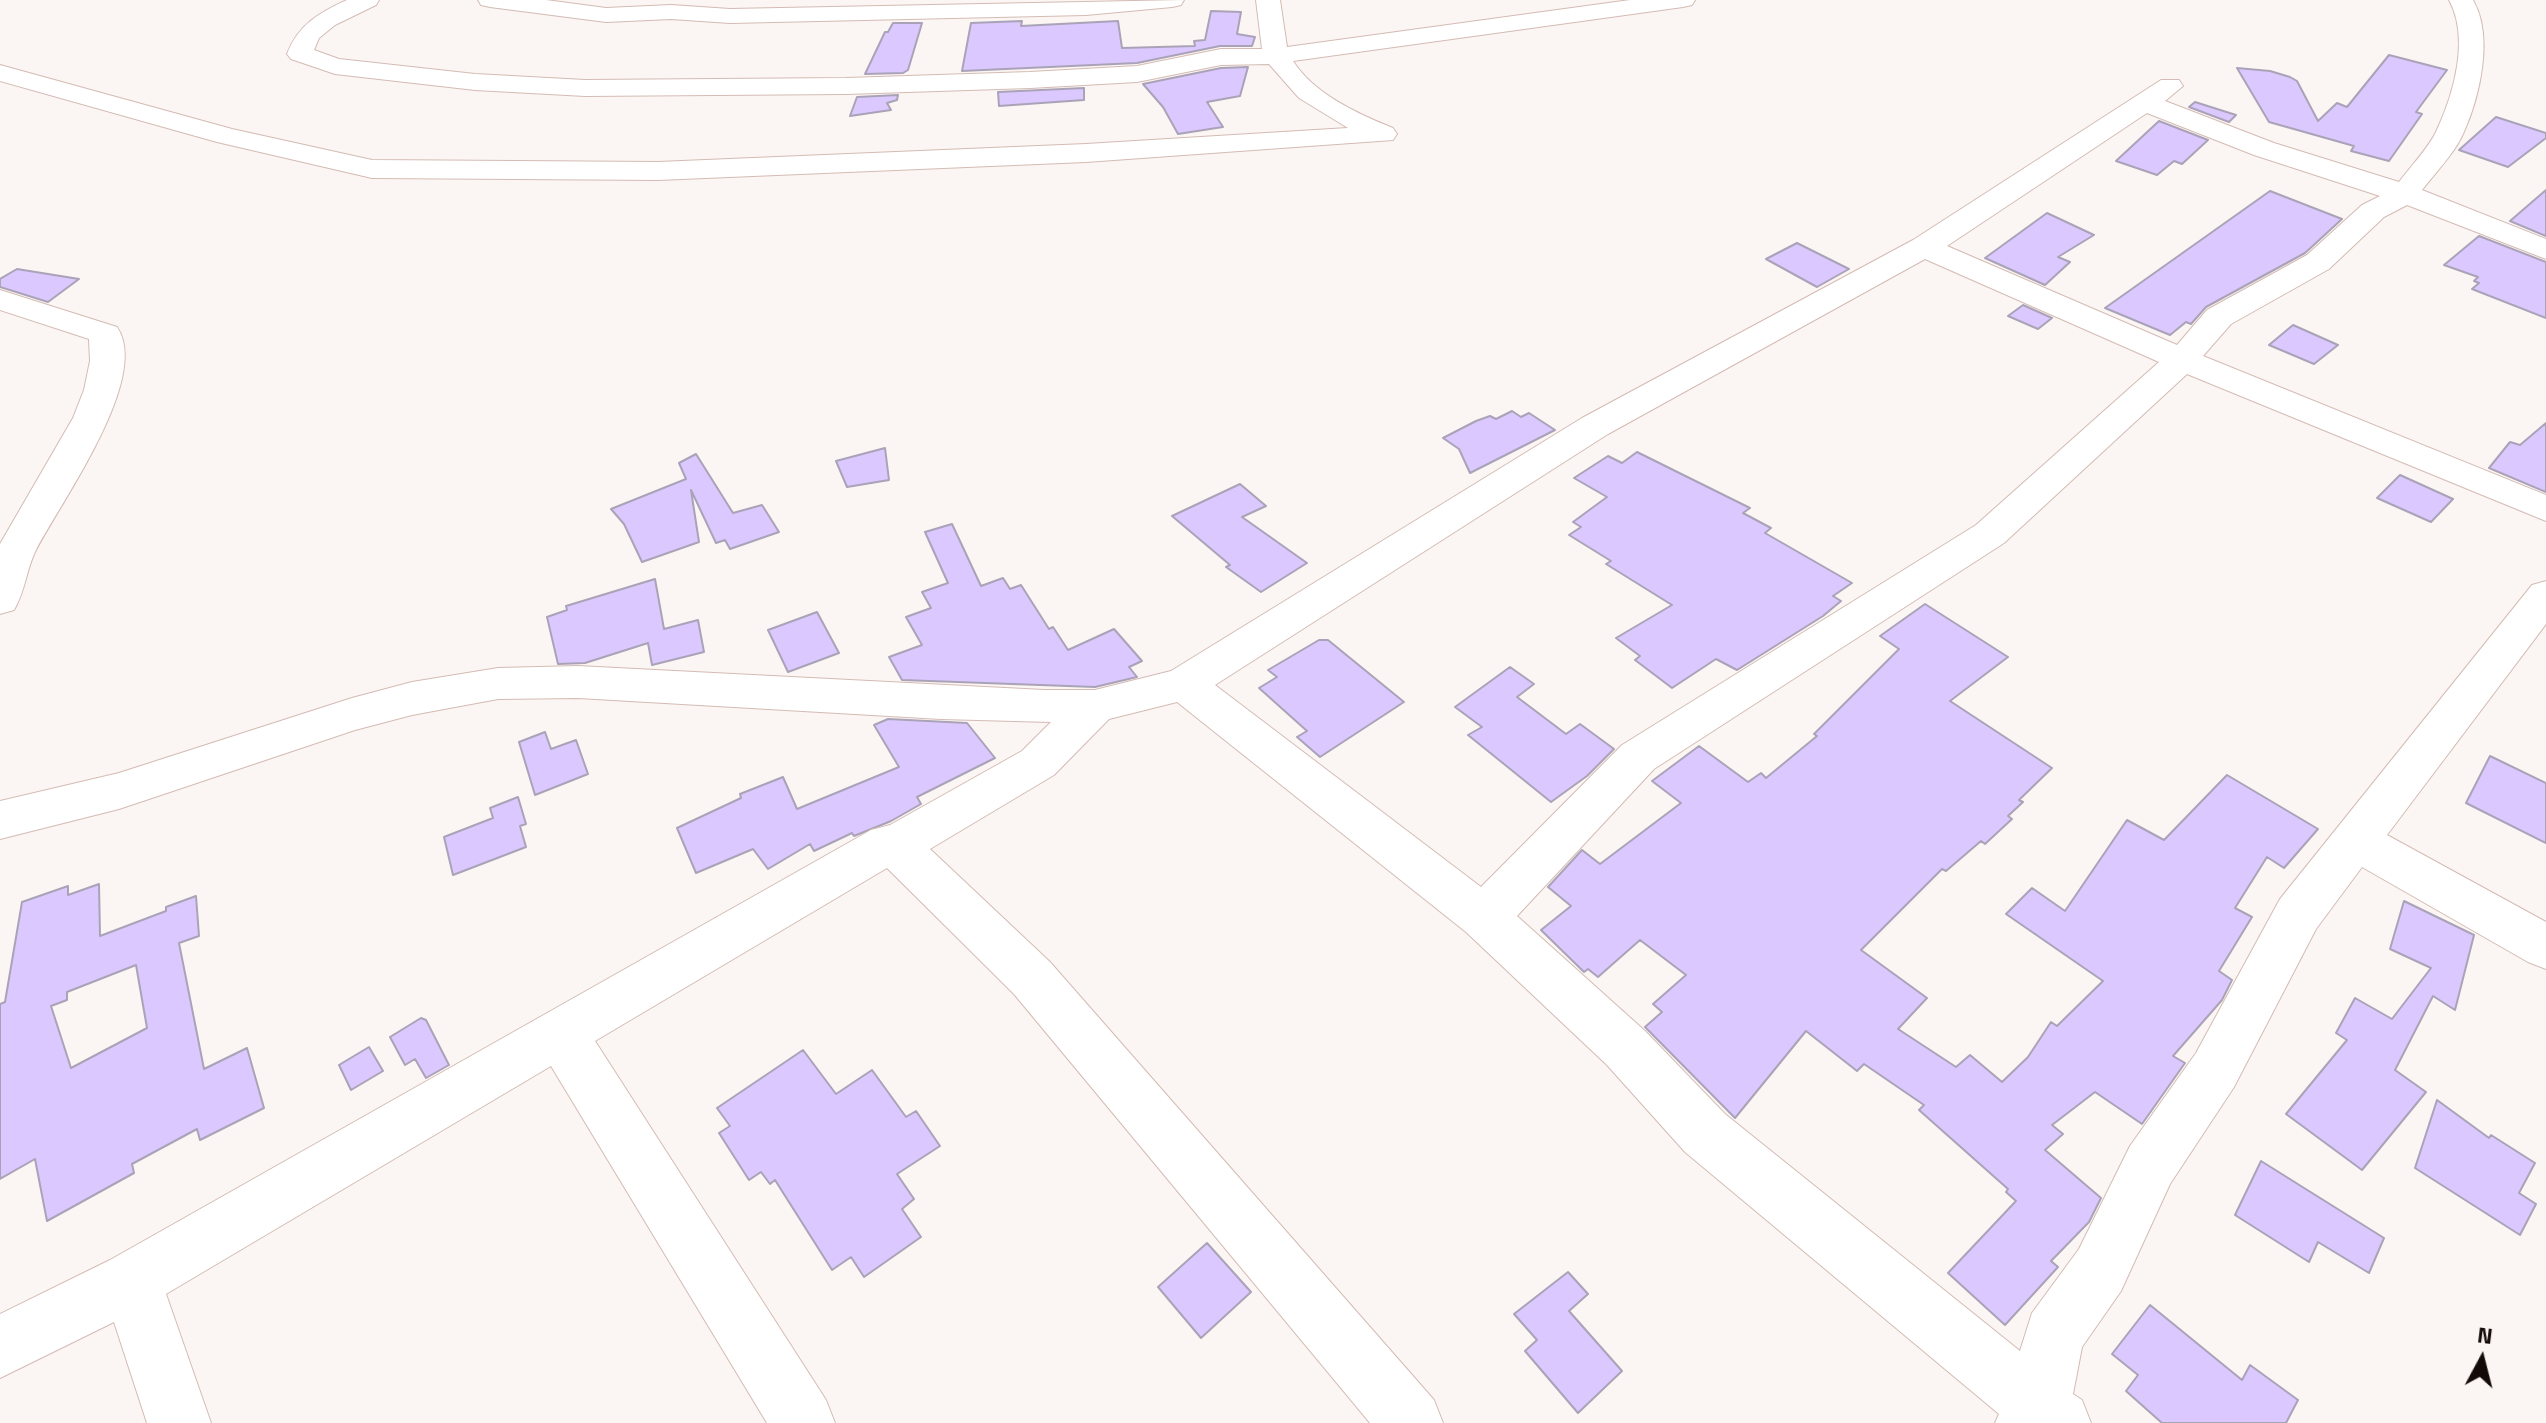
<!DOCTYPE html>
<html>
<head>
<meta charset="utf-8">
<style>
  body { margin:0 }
  #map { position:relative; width:2546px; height:1423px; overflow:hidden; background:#fbf6f4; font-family:"Titillium Web",sans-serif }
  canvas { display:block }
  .north { position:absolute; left:2442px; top:1319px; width:80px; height:80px; -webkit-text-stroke:6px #fbf6f4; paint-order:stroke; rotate:7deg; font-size:22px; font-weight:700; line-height:32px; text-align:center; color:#130b08 }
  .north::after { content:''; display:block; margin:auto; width:28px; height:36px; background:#130b08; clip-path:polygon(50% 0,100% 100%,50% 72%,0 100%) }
</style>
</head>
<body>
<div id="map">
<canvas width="2546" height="1423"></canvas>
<div class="north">N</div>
</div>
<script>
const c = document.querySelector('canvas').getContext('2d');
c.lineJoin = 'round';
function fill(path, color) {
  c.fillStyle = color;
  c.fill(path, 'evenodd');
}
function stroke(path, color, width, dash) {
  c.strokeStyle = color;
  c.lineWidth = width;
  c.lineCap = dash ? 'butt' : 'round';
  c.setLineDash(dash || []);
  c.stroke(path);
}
const building = new Path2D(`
  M1211,11L1241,12L1237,34L1255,37L1252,46H1220L1137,63L962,71L971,23L1022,21L1021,26L1118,21L1122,48L1195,46L1194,41L1205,40Z
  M893,23H922L908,70L903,73L865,74L885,32H888Z
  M2389,55L2447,70L2416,112L2422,114L2389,161L2351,151L2354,146L2269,122L2237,68L2270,71L2290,77L2297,81L2318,121L2337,103L2347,107Z
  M1248,67L1240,96L1207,102L1223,127L1178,134L1163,107L1143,84L1221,68Z
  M1084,88V100L999,106L998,92Z
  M898,95L897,100L887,103L891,110L850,116L857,97Z
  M2195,102L2236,115L2229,122L2189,107Z
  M2496,117L2546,133V138L2508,167L2459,150Z
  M2159,121L2208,140L2182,164L2174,161L2157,175L2116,161Z
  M2546,190V236L2510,221Z
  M2270,191L2342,219L2305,253L2206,307L2191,324L2186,322L2170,335L2105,308Z
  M2047,213L2094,235L2058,257L2070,262L2045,285L1985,258Z
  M2479,236L2546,262V318L2472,289L2479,283L2474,281L2478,277L2444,265Z
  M1797,243L1849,269L1817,287L1766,259Z
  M17,269L79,279L48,302L0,287V279Z
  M2023,305L2052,318L2038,329L2008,316Z
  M2293,325L2338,345L2314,364L2269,345Z
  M1512,411L1521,417L1529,413L1555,430L1470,473L1459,449L1443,438L1476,421L1490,416L1496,419Z
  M2546,423V492L2489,468L2510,442L2520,445Z
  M885,448L889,480L847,487L836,461Z
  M1637,452L1750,508L1743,513L1771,528L1765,533L1852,583L1833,596L1841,601L1823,616L1737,670L1716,659L1672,688L1635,660L1640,656L1616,638L1672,605L1606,564L1611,561L1569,535L1581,527L1573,522L1607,497L1574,478L1608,456L1622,463Z
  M696,454L733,513L762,505L779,532L730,549L725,540L716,543L691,490L699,542L642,562L624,524L611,509L686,479L679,463Z
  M2400,475L2453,499L2431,522L2377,498Z
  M1240,484L1266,506L1242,517L1307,563L1261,592L1226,567L1230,565L1172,516Z
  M952,524L981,586L1003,578L1010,589L1021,585L1049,629L1053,627L1068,650L1114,629L1142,661L1129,667L1137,677L1095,687L902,680L889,657L922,645L906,617L931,608L922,592L948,583L925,532Z
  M655,579L664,629L698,620L704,652L652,665L648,643L585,663L558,664L547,617L567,610L566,606Z
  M1925,604L2008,657L1950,701L2052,768L2019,800L2023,802L2008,816L2012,819L1985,844L1981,841L1946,871L1942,869L1861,950L1927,998L1898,1029L1956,1067L1970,1055L2002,1082L2028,1057L2051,1022L2057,1026L2103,981L2006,914L2032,888L2065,911L2127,820L2164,840L2227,775L2318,829L2284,868L2267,857L2235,908L2252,917L2219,971L2232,980L2222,1000L2173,1056L2185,1063L2142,1124L2095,1092L2052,1125L2063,1134L2045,1150L2101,1198L2089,1222L2051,1261L2058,1267L2005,1325L1948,1273L2016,1201L2006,1192L2008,1189L1919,1110L1924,1105L1864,1064L1857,1071L1806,1031L1735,1118L1645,1027L1662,1012L1653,1004L1686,975L1640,940L1598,977L1588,969L1584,972L1541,930L1571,906L1548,887L1582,850L1600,864L1681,803L1652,781L1699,746L1748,782L1761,773L1766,778L1817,736L1814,734L1899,649L1880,636Z
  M817,612L839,653L788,672L768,630Z
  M1319,640H1328L1404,702L1320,757L1297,737L1307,731L1259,688L1277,677L1268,670Z
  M1510,667L1534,684L1517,697L1566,734L1580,724L1614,749L1587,776L1551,802L1468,735L1482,727L1455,707Z
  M888,719L967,723L995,758L917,797L921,804L891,821L854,836L852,833L814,851L810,844L768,869L753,849L696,873L677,828L741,798L740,794L783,777L797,809L899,767L874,725Z
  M545,732L551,749L576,740L588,774L535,795L519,742Z
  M2490,756L2546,783V843L2466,803Z
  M518,797L526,824L520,826L526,847L453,875L444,837L493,818L490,808Z
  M99,884L100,936L166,911V907L196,896L199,936L179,943L204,1069L247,1048L264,1108L200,1140L197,1129L132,1164L134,1173L47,1221L35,1159L0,1179V1004L5,1002L22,902L68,886V895ZM136,965L147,1028L71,1068L51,1006L67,1000V992Z
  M2404,901L2474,935L2455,1010L2433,996L2395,1070L2426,1092L2362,1170L2286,1114L2347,1040L2336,1033L2355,998L2392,1019L2431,968L2390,949Z
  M421,1018L426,1020L449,1065L426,1078L415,1059L405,1065L390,1037Z
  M369,1047L383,1071L351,1090L339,1065Z
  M803,1050L836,1094L872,1070L906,1117L916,1111L940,1146L897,1174L914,1199L902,1209L921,1237L864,1277L851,1257L832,1270L775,1180L770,1184L761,1172L749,1180L719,1133L730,1126L717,1108Z
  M2437,1100L2489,1138L2491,1135L2535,1163L2519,1193L2536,1204L2520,1235L2415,1168Z
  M2261,1161L2384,1238L2369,1273L2318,1242L2309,1262L2235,1215Z
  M1207,1243L1251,1292L1201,1338L1158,1287Z
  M1568,1272L1588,1294L1569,1311L1622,1371L1578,1413L1525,1351L1537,1340L1514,1314Z
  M2150,1305L2242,1380L2250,1365L2298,1400L2286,1423H2162L2126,1391L2138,1375L2112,1354Z`);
fill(building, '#dbc8ff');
stroke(building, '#aaa3b8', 2);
const minor = new Path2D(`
  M347,0H379L376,5L335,25L319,38L314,50L339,59L475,74L585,80L846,78L1030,72L1137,66L1221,49H1262L1256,0H1280L1287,47L1630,0H1695L1692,5L1683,7L1293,61C1314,94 1358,114 1393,128L1397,134L1393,140L1086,162L658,180L372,178L217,142L0,81V65L232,129L372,160L658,162L1086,144L1348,128L1299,98L1269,64L1221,65L1137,82L1030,88L846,94L585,96L475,90L335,74L291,59L287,54C298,25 320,12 347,0Z
  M478,0H546L606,8L671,5L730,9L1184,0L1181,5L1172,7L1086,15L730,23L671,19L606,22L490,7L481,5Z
  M2449,0H2473C2494,36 2480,97 2463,134C2454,154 2435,173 2422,190L2546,239V259L2407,205L2384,217L2329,269L2231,324L2203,356L2546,495V521L2187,374L2004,543L1654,769L1517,916L1645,1031L1725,1114L2020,1351L2032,1313L2079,1249L2130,1146L2196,1053L2280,899L2532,585L2546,581V624L2387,835L2546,922V969L2528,962L2362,867L2316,929L2234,1087L2170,1184L2121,1291L2082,1347L2073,1394L2082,1400L2091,1423H1995L1999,1414L1685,1152L1607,1065L1466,932L1177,702L1109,719L1054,775L930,849L1050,962L1434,1400L1443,1423H1370L1014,994L887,868L595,1041L826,1400L835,1423H767L551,1066L166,1294L211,1423H147L114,1322L0,1378V1314L110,1260L871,830L890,825L1022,751L1051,722L941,719L578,698L498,699L412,715L355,730L119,809L0,839V801L119,773L352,698L412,682L498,668L578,666L1044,690H1095L1171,671L1582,418L1913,240L2161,80H2179L2183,86L2165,101L2274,143L2399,182C2410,167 2427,150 2436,132C2454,94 2470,38 2449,0ZM2147,113L2254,155L2380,196L2362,205L2307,255L2207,310L2177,345L1947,246ZM1925,259L2159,362L1976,525L1622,745L1481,887L1215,685L1608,434Z
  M0,290L117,327C152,378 59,504 35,552C26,571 25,592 14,610L0,614V544L73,418L84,390L90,361L89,339L0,310Z`);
stroke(minor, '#d4bbb3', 2);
fill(minor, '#fff');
</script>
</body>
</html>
